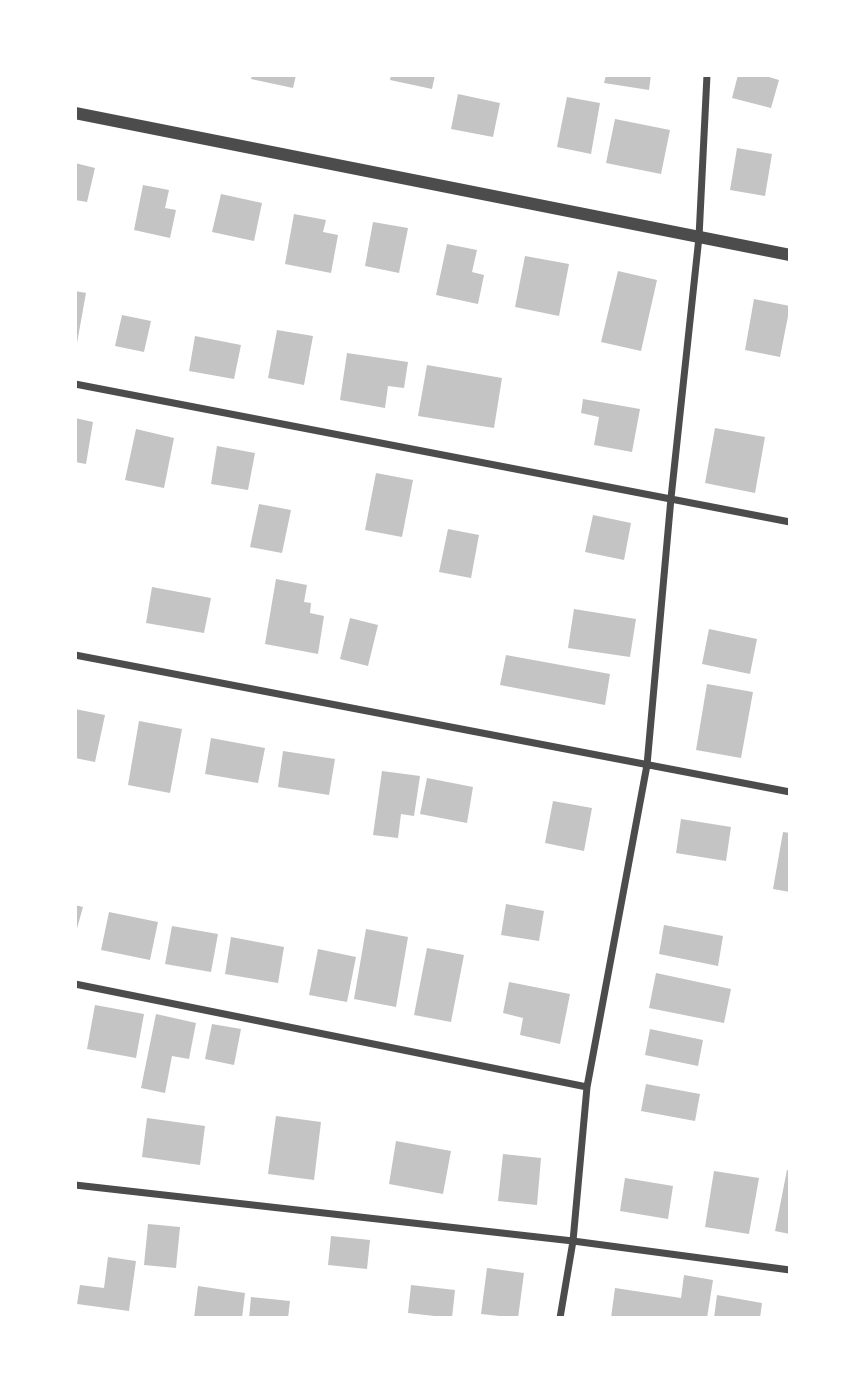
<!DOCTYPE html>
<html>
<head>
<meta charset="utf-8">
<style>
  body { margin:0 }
  #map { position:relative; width:865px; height:1393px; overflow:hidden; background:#fff; font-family:"Alegreya Sans",sans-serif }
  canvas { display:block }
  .frame { position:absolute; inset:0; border:77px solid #fff; pointer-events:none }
</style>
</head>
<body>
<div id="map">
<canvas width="865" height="1393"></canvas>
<div class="frame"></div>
</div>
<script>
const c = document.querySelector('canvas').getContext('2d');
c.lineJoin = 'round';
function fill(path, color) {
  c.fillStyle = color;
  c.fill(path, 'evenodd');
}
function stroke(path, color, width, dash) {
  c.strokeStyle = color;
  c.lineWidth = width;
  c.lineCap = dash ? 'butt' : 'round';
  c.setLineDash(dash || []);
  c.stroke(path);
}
fill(new Path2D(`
  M252,75H296L293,88L251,79Z
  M391,75H435L432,89L390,80Z
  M606,75H651L649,90L604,83Z
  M738,75H762L779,80L771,108L732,98Z
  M458,94L500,103L493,137L451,129Z
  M567,97L600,103L591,154L557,147Z
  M615,119L670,130L661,174L606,163Z
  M737,148L772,154L765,196L730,190Z
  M75,163L95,168L87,202L75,200Z
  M143,185L169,190L165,208L176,210L170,238L134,230Z
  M221,194L262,203L254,241L212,232Z
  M294,214L326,220L323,232L338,235L331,273L285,264Z
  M373,222L408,228L399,273L365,266Z
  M447,244L477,250L472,272L484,275L478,304L436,295Z
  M525,256L569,264L559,316L515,307Z
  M618,271L657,280L641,351L601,342Z
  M75,291L86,293L77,343H75Z
  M754,299L790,306L780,357L745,350Z
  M122,315L151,321L144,352L115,346Z
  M277,330L313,336L304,385L268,378Z
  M195,336L241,345L234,379L189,371Z
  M347,353L408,362L404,388L388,386L385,408L340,400Z
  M427,365L502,378L494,428L418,416Z
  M583,399L640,409L632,452L594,445L599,417L581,413Z
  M75,418L93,422L86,464L75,462Z
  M715,428L765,437L755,493L705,483Z
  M136,429L174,438L164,488L125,480Z
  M217,446L255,453L248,490L211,484Z
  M376,473L413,480L402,537L365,530Z
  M259,504L291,510L282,553L250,547Z
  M593,515L631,523L624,560L585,552Z
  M448,529L479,535L471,578L439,572Z
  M276,579L307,585L304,602L311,603L310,613L324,616L318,654L265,644Z
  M152,587L211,598L204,633L146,623Z
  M574,609L636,619L630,657L568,648Z
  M350,618L378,625L368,666L340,659Z
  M709,629L757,639L750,674L702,664Z
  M506,655L610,674L605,705L500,685Z
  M707,684L753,692L741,758L696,750Z
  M75,709L105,715L95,762L75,758Z
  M139,721L182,729L170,793L128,785Z
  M211,738L265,748L258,783L205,774Z
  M283,751L335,759L329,795L278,787Z
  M382,771L420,776L414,816L401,814L398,838L373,835Z
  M427,778L473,787L467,823L420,814Z
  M553,801L592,808L584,851L545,843Z
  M681,819L731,827L726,861L676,853Z
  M783,832L790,833V892L773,889Z
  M506,904L544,911L539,941L501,935Z
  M75,905L83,907L76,932L75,931Z
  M109,912L158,922L150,960L101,950Z
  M664,925L723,936L718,966L659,954Z
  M172,926L218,934L211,972L165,964Z
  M366,929L408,937L396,1007L354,999Z
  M231,937L284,947L278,983L225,974Z
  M427,948L464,955L451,1022L414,1015Z
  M318,949L356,957L347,1002L309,995Z
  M656,973L731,989L724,1023L649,1008Z
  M509,982L570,994L560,1044L520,1035L523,1018L503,1013Z
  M95,1005L144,1014L136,1058L87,1049Z
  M156,1014L196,1023L189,1059L172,1056L165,1093L141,1088Z
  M212,1024L241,1029L234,1065L205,1059Z
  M650,1029L703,1040L698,1066L645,1055Z
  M646,1084L700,1094L695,1121L641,1111Z
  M276,1116L321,1122L314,1180L268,1174Z
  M147,1118L205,1126L200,1165L142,1157Z
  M396,1141L451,1151L443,1194L389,1184Z
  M503,1154L541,1158L537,1205L498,1201Z
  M787,1170H790V1234L775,1231Z
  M714,1171L759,1178L749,1234L705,1227Z
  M625,1178L673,1186L668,1219L620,1211Z
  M148,1224L180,1227L176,1268L144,1265Z
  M331,1236L370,1240L367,1269L328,1265Z
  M108,1257L136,1261L129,1311L77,1304L80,1285L104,1288Z
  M487,1268L524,1273L518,1318L481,1314Z
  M684,1275L713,1280L707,1318H611L615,1288L681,1298Z
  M411,1285L455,1290L452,1318L408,1313Z
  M198,1286L245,1293L242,1318H194Z
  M717,1295L762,1303L760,1318H714Z
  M251,1297L290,1301L288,1318H249Z`), '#c4c4c4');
stroke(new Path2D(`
  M75,384L790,522
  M75,655L790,792
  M75,984L587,1087
  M75,1185L573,1241L790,1270
  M560,1318L573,1241L587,1087L647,765L671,498L699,237L707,75`), '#4c4c4c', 7);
stroke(new Path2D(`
  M75,113L790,255`), '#4c4c4c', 12);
</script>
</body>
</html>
